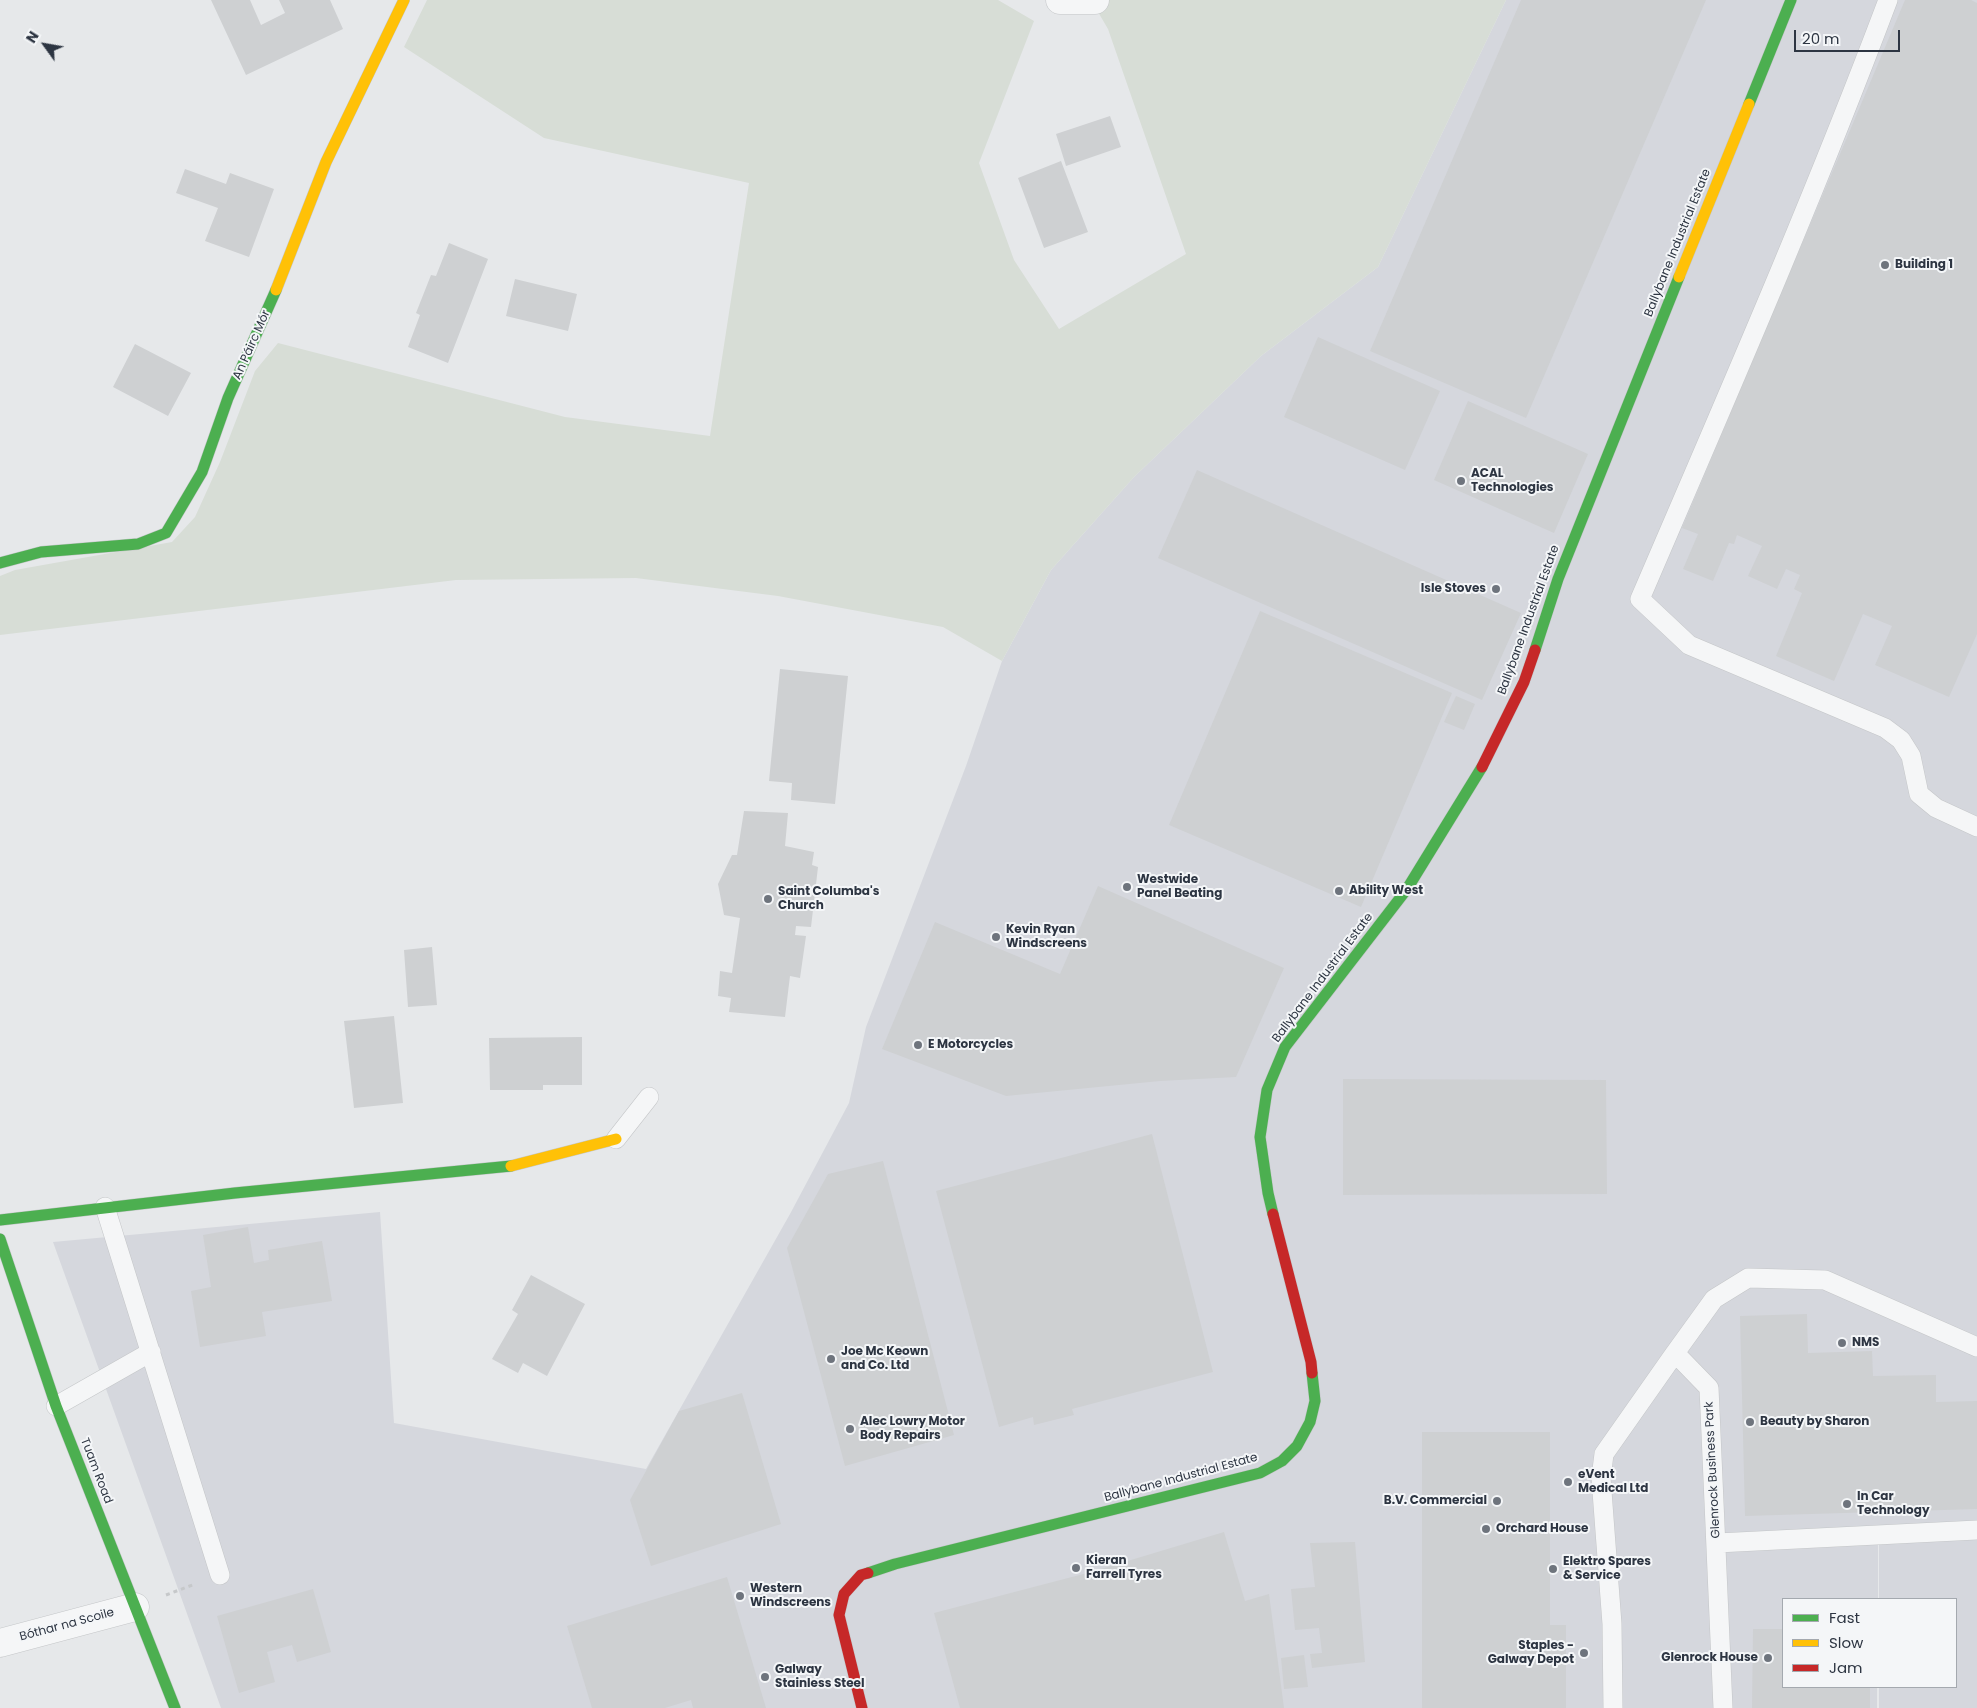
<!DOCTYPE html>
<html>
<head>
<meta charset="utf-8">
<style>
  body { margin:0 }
  #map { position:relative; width:1977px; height:1708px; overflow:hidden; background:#e6e8ea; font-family:Poppins,sans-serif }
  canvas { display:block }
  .legend { position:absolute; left:1782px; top:1598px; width:175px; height:90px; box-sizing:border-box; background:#f4f6f8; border:1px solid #a4a9af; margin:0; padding:6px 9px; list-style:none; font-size:15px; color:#2d3542 }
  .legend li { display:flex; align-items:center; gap:10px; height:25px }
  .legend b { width:25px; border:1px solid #a4a9af }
  .north { position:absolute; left:20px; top:20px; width:50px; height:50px; -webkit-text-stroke:4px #f4f6f8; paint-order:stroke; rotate:302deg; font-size:14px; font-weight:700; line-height:20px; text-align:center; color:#2d3542 }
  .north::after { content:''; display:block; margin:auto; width:18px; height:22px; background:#2d3542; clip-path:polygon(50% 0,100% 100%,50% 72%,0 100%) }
  .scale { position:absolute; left:1794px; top:30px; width:106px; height:22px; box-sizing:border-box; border:2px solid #2d3542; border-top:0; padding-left:6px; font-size:15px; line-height:18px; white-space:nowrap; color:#2d3542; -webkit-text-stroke:4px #f4f6f8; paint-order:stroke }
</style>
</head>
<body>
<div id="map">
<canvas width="1977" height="1708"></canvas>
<ul class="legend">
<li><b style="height:6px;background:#4caf50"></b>Fast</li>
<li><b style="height:6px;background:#ffc107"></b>Slow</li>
<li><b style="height:6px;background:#c62828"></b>Jam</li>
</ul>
<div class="north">N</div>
<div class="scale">20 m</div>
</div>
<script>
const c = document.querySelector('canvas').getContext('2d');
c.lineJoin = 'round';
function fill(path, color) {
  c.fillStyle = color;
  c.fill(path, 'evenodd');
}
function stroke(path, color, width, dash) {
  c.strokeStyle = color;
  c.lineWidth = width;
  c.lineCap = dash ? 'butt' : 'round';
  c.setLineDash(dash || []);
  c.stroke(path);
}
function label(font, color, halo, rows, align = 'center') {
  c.font = font + ' Poppins,sans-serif';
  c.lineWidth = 4;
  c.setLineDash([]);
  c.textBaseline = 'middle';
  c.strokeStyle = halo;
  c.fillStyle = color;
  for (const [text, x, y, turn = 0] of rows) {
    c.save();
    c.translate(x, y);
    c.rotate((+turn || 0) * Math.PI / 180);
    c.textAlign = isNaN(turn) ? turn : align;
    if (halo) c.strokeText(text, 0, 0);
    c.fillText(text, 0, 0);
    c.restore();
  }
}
fill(new Path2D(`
  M1506,0H1977V1708H1879V1687H1956V1599H1879V1544H1878V1599H1783V1687H1877V1708H221L53,1242L380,1212L394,1423L646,1469L790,1214L849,1103L866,1027L966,766L1002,661L1051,570L1134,477L1261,356L1378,267Z`), '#d5d7dd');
fill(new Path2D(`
  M427,0H998L1034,21L979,163L1014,260L1059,329L1186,254L1108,29L1091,0H1506L1378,267L1261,356L1134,477L1051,570L1002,661L943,627L778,596L636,578L456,580L0,635V576L15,570L172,542L195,517L220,462L255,371L278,343L565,417L710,436L749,183L544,138L404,47Z`), '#d7ddd6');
fill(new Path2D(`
  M211,0H250L261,25L285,13L279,0H330L343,29L246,75Z
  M1521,0H1706L1526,418L1370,351Z
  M1905,0H1971L1977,3V634L1949,697L1875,665L1892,626L1863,614L1834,681L1776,656L1802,593L1794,589L1800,575L1786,569L1777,589L1748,576L1762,546L1737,535L1734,544L1729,543L1713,581L1683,569L1698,534L1682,528Z
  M1110,116L1121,147L1066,166L1056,134Z
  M1061,161L1088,232L1044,248L1018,178Z
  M185,169L226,184L230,173L274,189L249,257L205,241L218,208L176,193Z
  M449,243L488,259L448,363L408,347L420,315L416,313L431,275L436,276Z
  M515,279L577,294L568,331L506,316Z
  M1318,337L1440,391L1405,470L1284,417Z
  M135,344L191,373L168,416L113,387Z
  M1468,401L1588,454L1554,533L1434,480Z
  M1197,470L1521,613L1482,700L1158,558Z
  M1260,611L1452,693L1361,907L1169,825Z
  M780,669L848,676L835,804L791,800L792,783L769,781Z
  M1456,696L1475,704L1464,730L1444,722Z
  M744,811L788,813L785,846L814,852L812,865L818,867L811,927L796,926L795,935L806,936L800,978L790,976L785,1017L729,1012L731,998L718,996L720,971L732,973L740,918L724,915L718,884L732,855H737Z
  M1098,886L1284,968L1236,1077L1160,1081L1006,1096L882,1049L935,922L1060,974Z
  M432,947L437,1005L408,1007L404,950Z
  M394,1016L403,1103L354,1108L344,1021Z
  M582,1037V1085H543V1090H490L489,1038Z
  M1343,1079L1606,1080L1607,1194L1343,1195Z
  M1152,1134L1213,1372L1072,1409L1074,1415L1034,1425L1033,1417L999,1427L936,1191Z
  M883,1161L954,1435L845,1466L787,1248L828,1174Z
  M248,1227L254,1263L269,1260L268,1250L322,1241L332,1301L262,1312L266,1336L200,1347L191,1291L211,1287L203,1235Z
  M531,1275L585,1304L547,1376L523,1363L518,1373L492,1359L518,1314L512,1310Z
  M1807,1314L1808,1353L1872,1351L1873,1376L1936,1375V1402L1977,1401V1509L1745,1516L1740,1316Z
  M742,1393L781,1524L651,1566L630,1500L679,1411Z
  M1422,1432H1550V1625H1566V1708H1422Z
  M1224,1532L1245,1601L1269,1594L1284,1708H960L934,1613L1091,1572Z
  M1355,1542L1365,1662L1312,1668L1310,1654L1322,1653L1319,1628L1295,1630L1291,1589L1315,1587L1310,1543Z
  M727,1577L766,1708H693L691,1700L665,1708H592L567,1626Z
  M313,1589L331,1652L297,1662L292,1645L267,1652L275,1682L239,1693L217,1616Z
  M1753,1629H1783V1687H1870V1708H1752Z
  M1304,1655L1308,1687L1284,1689L1281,1658Z`), '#ced0d2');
const lane = new Path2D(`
  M1888,0C1812,202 1725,401 1640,599L1689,645L1885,728L1901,740L1911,756L1919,794L1936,808L1977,827
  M616,1139L649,1097
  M105,1207L220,1575
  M1675,1353L1714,1299L1748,1278L1825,1280L1977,1347
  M56,1406L151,1352
  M1717,1543L1977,1530
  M1613,1708L1612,1624L1601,1478L1604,1454L1675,1353L1709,1388L1723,1708`);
const street = new Path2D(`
  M1060,0H1095
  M0,1643L135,1607`);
const fast = new Path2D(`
  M1749,104L1791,0
  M0,563L41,552L138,544L166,533L202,472L228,398L276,290
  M1535,650L1558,579L1679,277
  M1273,1214L1268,1193L1260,1137L1267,1090L1285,1047L1407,889L1482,767
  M0,1220L235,1193L511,1166
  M0,1239L56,1406L175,1708
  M868,1573L895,1564L1260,1473L1282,1461L1297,1446L1310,1422L1315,1401L1312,1373`);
const slow = new Path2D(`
  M1679,277L1749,104
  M276,290L326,162L404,0
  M511,1166L616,1139`);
const jam = new Path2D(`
  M1482,767L1524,682L1535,650
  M1273,1214L1311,1362L1312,1373
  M862,1708L839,1615L844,1594L861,1575L868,1573`);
stroke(lane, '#c4c6c8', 20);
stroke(street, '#c4c6c8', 29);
stroke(fast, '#c4c6c8', 12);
stroke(slow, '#c4c6c8', 12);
stroke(jam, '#c4c6c8', 12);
stroke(new Path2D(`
  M166,1595L195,1584`), '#c6c8ca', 3, [4, 4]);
stroke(lane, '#f5f6f7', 19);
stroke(street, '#f5f6f7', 28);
stroke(fast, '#4caf50', 11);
stroke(slow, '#ffc107', 11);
stroke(jam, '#c62828', 11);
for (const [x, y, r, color] of [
  [1885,265,5,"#6e747d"],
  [1461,481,5,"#6e747d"],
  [1496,589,5,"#6e747d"],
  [1127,887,5,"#6e747d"],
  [1339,891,5,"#6e747d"],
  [768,899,5,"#6e747d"],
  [996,937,5,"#6e747d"],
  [918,1045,5,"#6e747d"],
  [1842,1343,5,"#6e747d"],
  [831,1359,5,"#6e747d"],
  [1750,1422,5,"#6e747d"],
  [850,1429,5,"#6e747d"],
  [1568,1482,5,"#6e747d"],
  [1497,1501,5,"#6e747d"],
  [1847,1504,5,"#6e747d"],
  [1486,1529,5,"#6e747d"],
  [1076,1568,5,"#6e747d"],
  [1553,1569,5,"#6e747d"],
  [740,1596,5,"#6e747d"],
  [1584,1653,5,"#6e747d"],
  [1768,1658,5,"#6e747d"],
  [765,1677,5,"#6e747d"]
]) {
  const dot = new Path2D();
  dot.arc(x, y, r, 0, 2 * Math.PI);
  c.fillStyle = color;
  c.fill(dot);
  stroke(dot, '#f4f6f8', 2);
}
label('12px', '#2d3542', '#f4f6f8', [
  ["Ballybane Industrial Estate",1678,243,-68],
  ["An Páirc Mór",252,345,-66],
  ["Ballybane Industrial Estate",1529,620,-70],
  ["Ballybane Industrial Estate",1323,978,-53],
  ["Glenrock Business Park",1713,1470,-93],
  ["Tuam Road",96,1471,69],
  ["Ballybane Industrial Estate",1181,1478,-15],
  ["Bóthar na Scoile",67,1625,-15]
]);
label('bold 12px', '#2d3542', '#f4f6f8', [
  ["Building 1",1895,265],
  ["ACAL",1471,474],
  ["Technologies",1471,488],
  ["Isle Stoves",1486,589,"right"],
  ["Westwide",1137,880],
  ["Panel Beating",1137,894],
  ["Ability West",1349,891],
  ["Saint Columba's",778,892],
  ["Church",778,906],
  ["Kevin Ryan",1006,930],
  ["Windscreens",1006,944],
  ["E Motorcycles",928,1045],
  ["NMS",1852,1343],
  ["Joe Mc Keown",841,1352],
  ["and Co. Ltd",841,1366],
  ["Alec Lowry Motor",860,1422],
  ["Body Repairs",860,1436],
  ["Beauty by Sharon",1760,1422],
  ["eVent",1578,1475],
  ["Medical Ltd",1578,1489],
  ["In Car",1857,1497],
  ["Technology",1857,1511],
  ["B.V. Commercial",1487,1501,"right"],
  ["Orchard House",1496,1529],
  ["Kieran",1086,1561],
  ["Farrell Tyres",1086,1575],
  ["Elektro Spares",1563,1562],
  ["& Service",1563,1576],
  ["Western",750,1589],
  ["Windscreens",750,1603],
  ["Staples -",1574,1646,"right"],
  ["Galway Depot",1574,1660,"right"],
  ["Glenrock House",1758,1658,"right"],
  ["Galway",775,1670],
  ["Stainless Steel",775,1684]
], 'left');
</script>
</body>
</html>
